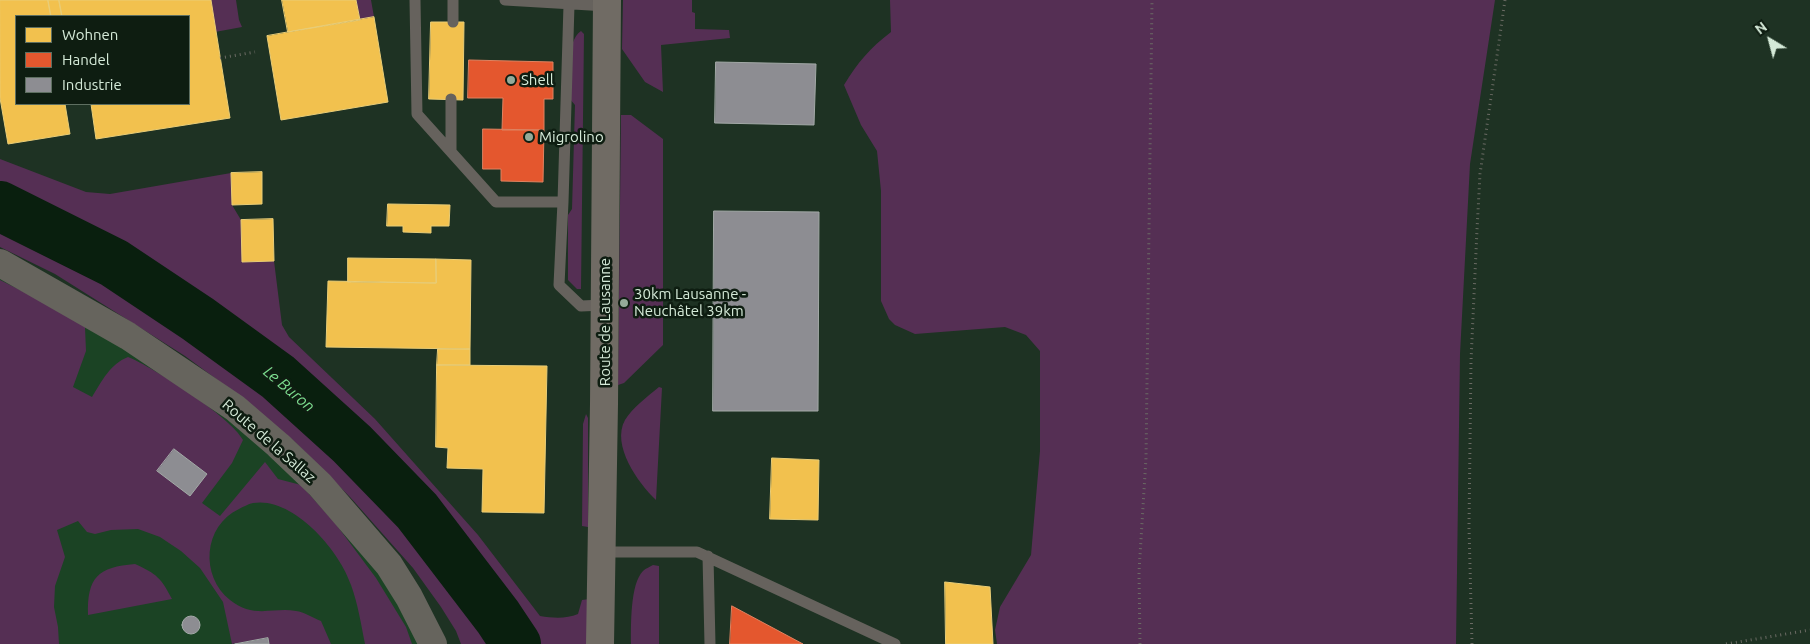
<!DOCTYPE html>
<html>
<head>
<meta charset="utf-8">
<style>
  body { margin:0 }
  #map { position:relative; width:1810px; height:644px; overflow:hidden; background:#1e3223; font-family:Ubuntu,sans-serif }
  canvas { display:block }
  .legend { position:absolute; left:15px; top:15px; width:175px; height:90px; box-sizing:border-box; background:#0e1d11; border:1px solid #5e6f61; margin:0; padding:6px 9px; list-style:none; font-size:15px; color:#d5ead8 }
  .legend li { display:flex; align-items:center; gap:10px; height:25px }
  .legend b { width:25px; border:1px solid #5e6f61 }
  .north { position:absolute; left:1745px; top:15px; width:50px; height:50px; -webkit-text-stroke:4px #0e1d11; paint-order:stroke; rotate:323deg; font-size:14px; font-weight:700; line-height:20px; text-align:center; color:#d5ead8 }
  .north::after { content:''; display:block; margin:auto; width:18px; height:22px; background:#d5ead8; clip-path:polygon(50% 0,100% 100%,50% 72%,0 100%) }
</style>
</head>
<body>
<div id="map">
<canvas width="1810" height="644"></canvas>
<ul class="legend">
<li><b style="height:14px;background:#f2c14e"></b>Wohnen</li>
<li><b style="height:14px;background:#e4572e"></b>Handel</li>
<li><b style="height:14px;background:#8d8d92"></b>Industrie</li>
</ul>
<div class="north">N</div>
</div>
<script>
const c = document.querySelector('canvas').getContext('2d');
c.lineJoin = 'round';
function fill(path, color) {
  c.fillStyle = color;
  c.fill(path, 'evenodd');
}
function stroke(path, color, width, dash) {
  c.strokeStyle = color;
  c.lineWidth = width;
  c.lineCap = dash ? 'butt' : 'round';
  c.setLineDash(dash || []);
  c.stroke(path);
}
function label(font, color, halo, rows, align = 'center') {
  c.font = font + ' Ubuntu,sans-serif';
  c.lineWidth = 5;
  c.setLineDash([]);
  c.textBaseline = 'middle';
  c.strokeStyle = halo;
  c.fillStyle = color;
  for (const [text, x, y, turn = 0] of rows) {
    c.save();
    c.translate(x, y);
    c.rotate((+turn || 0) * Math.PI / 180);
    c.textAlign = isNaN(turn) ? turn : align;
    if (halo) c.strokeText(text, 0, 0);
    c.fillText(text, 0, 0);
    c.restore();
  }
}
fill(new Path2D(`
  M0,263L128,336L320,485L433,644H0Z`), '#1b4324');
fill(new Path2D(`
  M211,0H236L239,20L242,27L215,32Z
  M356,0H371L374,17L360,20Z
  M623,0H692V12L695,13V29L729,30L730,38L661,45L663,92L645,82L622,49Z
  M890,0H1495L1470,164L1460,354L1456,644H997L995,630L1000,607L1031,555L1040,451V351L1026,335L1005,327L915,334L895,325L889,319L881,301V191L877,151L861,125L844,85C858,62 870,48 891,32Z
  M581,31L584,34L581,289H577L568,280V215L572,209L575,105L569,98C570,80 565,42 581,31Z
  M621,115H631L663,139V345L624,383L618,385Z
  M0,159L86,192L110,194L231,173L232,205L241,220L243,262L274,261L282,325L289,337L375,419L478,535L540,616C553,618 566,619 578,614L582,600L590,599L588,644H461L456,631L441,607L413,568L350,497L295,442L242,398L185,356L55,274L0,247Z
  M0,280L44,302L85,327L86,351L73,387L92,397C102,381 110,364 128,357C153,367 231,417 243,440L232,463L202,503L220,516L265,462L278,479L301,485L335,523L376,578L406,627L412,644H365C361,624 358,604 351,585C340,551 293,496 253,503C248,504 243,507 239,509C203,526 200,576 230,600C253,619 273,607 296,611C304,612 313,618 321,621L331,644H269L268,638L232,644L223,602L200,568L181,551L160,537L138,529L111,530L95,534L87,532L78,521L57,530L65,557L55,586L54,607L58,627L59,644H0Z
  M659,387L662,388L656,500C638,483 611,445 625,420C633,407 647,397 659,387Z
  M586,414L588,418V527L582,526L583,424Z
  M135,564C157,574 161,578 172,599L88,615C87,577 98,567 135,564Z
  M653,565L659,566V644H631C631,626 630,584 643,571C646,568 650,567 653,565Z`), '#552f54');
const homes = new Path2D(`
  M0,0H48L51,16H16V104H65L70,134L8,144L0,98Z
  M48,0H59L62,16H51Z
  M59,0H211L230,118L96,139L91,104H189V16H62Z
  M282,0H356L360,20L288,32Z
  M374,17L388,102L281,120L267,36Z
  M431,22H464L463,100L429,99Z
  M262,172V204L232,205L231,173Z
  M388,204L450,205L449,226H431V233L403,232V226H387Z
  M273,219L274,261L242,262L241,220Z
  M348,258L436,259V283L348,282Z
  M436,259L471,260L470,349L326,347L328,281L436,283Z
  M438,349H470V365H437Z
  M437,365L547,366L544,513L482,512L483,469L447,468L448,448L436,447Z
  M772,458L819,460L818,520L770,519Z
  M945,582L990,587L993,644H946Z`);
fill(homes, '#f2c14e');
stroke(homes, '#e9cd77', 1);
const shops = new Path2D(`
  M469,60L553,62V99H544V130H502L503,98H468Z
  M483,129L544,130L543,182L501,181V169H483Z
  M732,606L803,644H730Z`);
fill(shops, '#e4572e');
stroke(shops, '#e08361', 1);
const industry = new Path2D(`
  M716,62L816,64L814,125L715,123Z
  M714,211L819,212L818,411H713Z
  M174,449L207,474L190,496L157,471Z
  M182 625a9 9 0 1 1 18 0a9 9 0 1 1-18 0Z
  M268,638L269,644H235Z`);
fill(industry, '#8d8d92');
stroke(industry, '#a3a9a7', 1);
stroke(new Path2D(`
  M0,206L114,263L198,319L278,377L352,444L417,511L498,617L516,644`), '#091f0e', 50);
stroke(new Path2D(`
  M220,58L255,52
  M1140,644L1139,572L1146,458L1152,0
  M1472,644L1469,527L1471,361L1477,230L1480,174L1505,0
  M1726,644L1810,630`), '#6b6b64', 3, [1, 4]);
stroke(new Path2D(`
  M415,0L417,114L496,202H563
  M505,0L607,6
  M569,5L563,202L559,285L581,306L604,305
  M453,22V0
  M451,151V99
  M602,552H697L895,644
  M708,556L710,644`), '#66625d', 11);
stroke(new Path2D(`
  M0,263L128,336L235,408L278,445L320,485L389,565L409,597L433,644`), '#66645d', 28);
stroke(new Path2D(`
  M600,644L604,404L607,0`), '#706b64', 28);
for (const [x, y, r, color] of [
  [511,80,5,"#95aa99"],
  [529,137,5,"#95aa99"],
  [624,303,5,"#95aa99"]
]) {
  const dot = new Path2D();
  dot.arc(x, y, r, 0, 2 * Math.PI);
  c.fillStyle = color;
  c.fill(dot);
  stroke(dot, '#0e1d11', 2);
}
label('15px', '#d5ead8', '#0e1d11', [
  ["Shell",521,80],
  ["Migrolino",539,137],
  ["30km Lausanne -",634,294],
  ["Neuchâtel 39km",634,311]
], 'left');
label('15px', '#d5ead8', '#0e1d11', [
  ["Route de Lausanne",605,322,-90],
  ["Route de la Sallaz",269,441,41]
]);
label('italic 16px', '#7cdc8f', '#0e1d11', [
  ["Le Buron",289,389,40]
]);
</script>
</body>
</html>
